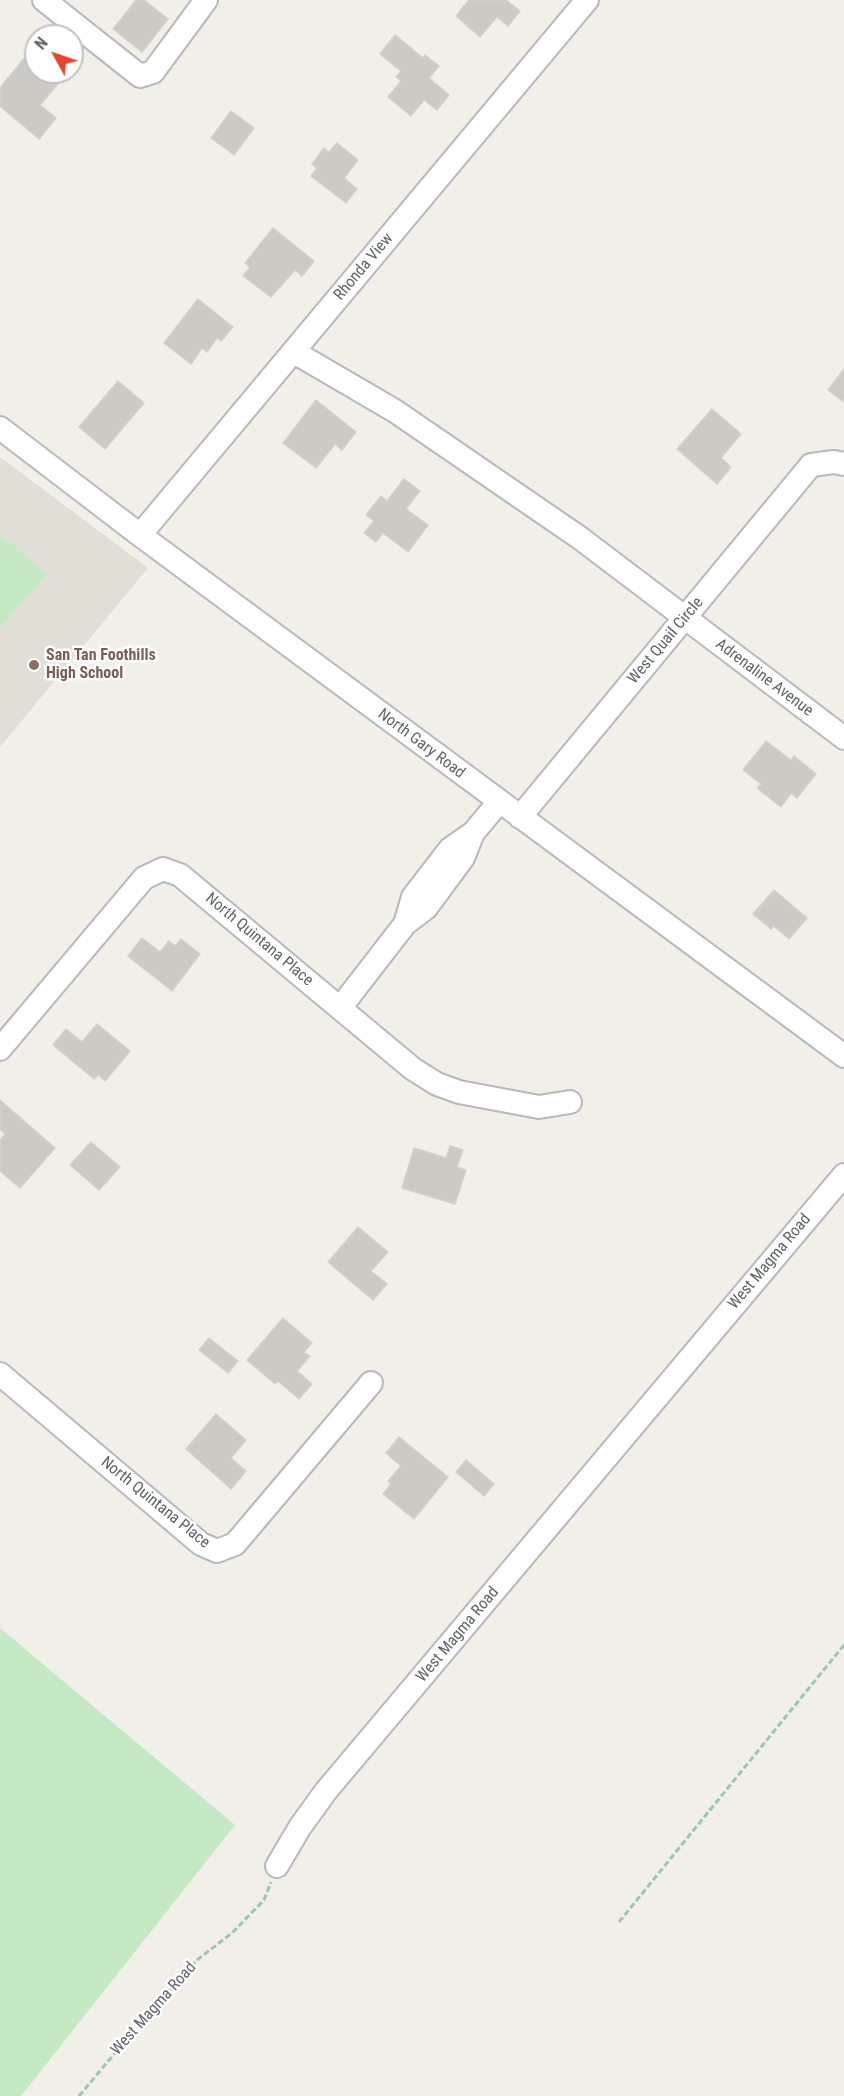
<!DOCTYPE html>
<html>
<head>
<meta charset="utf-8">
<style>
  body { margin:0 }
  #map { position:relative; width:844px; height:2096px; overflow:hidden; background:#f1efe8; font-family:"Roboto Condensed",sans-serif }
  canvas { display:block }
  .north { position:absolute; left:24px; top:24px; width:60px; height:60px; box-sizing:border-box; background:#fff; border:2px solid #bfc1c3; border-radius:50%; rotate:310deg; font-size:16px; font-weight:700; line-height:24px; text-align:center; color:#5f6368 }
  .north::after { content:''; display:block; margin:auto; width:21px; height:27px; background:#ea4335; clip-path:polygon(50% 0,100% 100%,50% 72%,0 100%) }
</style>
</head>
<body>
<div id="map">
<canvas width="844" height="2096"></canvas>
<div class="north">N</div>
</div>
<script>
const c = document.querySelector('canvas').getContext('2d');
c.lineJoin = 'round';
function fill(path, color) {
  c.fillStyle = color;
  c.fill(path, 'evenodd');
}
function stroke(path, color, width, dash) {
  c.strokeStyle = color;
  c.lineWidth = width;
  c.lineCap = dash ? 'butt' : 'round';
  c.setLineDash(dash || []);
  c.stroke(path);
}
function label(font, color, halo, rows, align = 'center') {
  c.font = font + ' "Roboto Condensed",sans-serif';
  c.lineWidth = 5;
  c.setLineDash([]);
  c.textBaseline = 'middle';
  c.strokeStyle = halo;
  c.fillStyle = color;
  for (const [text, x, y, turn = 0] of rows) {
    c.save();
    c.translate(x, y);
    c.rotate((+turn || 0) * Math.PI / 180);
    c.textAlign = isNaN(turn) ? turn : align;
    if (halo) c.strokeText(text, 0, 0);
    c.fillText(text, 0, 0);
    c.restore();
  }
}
fill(new Path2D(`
  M0,457L148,568L0,747Z`), '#e1ded6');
fill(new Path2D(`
  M0,535L46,574L0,628Z
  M0,1628L235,1825L21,2096H0Z`), '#c5e8c5');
const building = new Path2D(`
  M136,0H144L168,19L142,52L113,29Z
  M469,0H506L520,11L508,26L497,17L480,37L456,16Z
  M395,35L423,58L425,55L439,66L429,78L449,95L437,110L424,100L411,116L388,97L401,81L396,77L401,71L380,54Z
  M36,49V72H68L40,105L56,118L39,139L0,106V88L26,56L29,58Z
  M231,111L254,128L234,155L211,138Z
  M337,143L358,160L344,178L357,189L346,203L311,176L317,168L312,164L324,148L329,152Z
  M273,228L314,261L302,276L295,270L271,297L243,276L250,267L245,263Z
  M198,299L233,327L221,341L217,338L207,352L202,348L191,364L164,343Z
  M844,369V402L828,390Z
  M118,381L144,403L105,449L79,427Z
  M316,400L356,432L342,450L335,444L316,468L283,443Z
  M712,409L741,434L721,458L731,467L717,484L677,449Z
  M404,479L420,491L406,509L428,525L408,552L383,533L376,542L364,533L374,521L366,515L381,496L387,501Z
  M766,741L791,760L794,756L816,774L797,798L791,793L781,807L757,788L761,784L743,770Z
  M774,890L807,918L789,939L774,926L771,929L753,914Z
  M142,938L160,952L169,941L175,946L181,939L200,954L172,991L128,956Z
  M97,1024L130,1051L105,1081L98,1075L94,1079L53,1045L66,1029L82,1042Z
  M0,1100L55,1148L20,1188L0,1171V1140L5,1134L0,1129Z
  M91,1142L120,1167L99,1190L70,1165Z
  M450,1146L463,1150L457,1167L466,1170L455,1204L402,1188L414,1148L446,1158Z
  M358,1227L388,1252L371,1271L387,1284L373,1300L328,1262Z
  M283,1318L312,1343L304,1352L310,1356L297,1371L312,1384L299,1399L278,1381L275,1384L247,1360Z
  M209,1338L238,1361L228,1373L199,1350Z
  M216,1414L246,1440L231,1458L246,1471L231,1489L186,1449Z
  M399,1437L448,1477L414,1519L383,1494L391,1484L388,1481L401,1466L386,1453Z
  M466,1460L494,1484L484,1496L456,1472Z`);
fill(building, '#cccac5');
stroke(building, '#d6d1c6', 1.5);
const minor = new Path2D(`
  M44,0L140,76L153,72L206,0
  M294,352L395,411L580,538L844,738
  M0,428L140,535L844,1056
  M140,535L587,0
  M520,817L811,465L834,462L844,464
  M405,924L413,897L450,849L473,833
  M340,1008L405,924L426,908L463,858L473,833L499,802
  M0,1049L144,878L163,869L180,875L413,1069L437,1084L459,1092L539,1107L570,1102
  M0,1374L201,1544L217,1551L235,1544L371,1383
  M277,1866L300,1827L326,1791L844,1175`);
stroke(minor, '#b5b8bc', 26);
stroke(new Path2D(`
  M619,1922L844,1645
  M79,2096L136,2028L197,1960L232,1933L264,1900L271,1882`), '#9cc7a9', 3, [6, 3]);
stroke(minor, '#fff', 22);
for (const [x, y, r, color] of [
  [34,665,6,"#8d6e63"]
]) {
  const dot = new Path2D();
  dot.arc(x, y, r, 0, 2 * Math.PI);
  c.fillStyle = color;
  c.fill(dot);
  stroke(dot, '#fff', 2);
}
label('16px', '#5f6368', '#fff', [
  ["Rhonda View",364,267,-50],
  ["West Quail Circle",666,641,-50],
  ["Adrenaline Avenue",764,678,37],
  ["North Gary Road",421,744,37],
  ["North Quintana Place",259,940,40],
  ["West Magma Road",770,1262,-50],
  ["North Quintana Place",155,1503,39],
  ["West Magma Road",458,1635,-50],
  ["West Magma Road",154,2009,-48]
]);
label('bold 16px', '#785e54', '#fff', [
  ["San Tan Foothills",46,656],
  ["High School",46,674]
], 'left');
</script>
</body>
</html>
